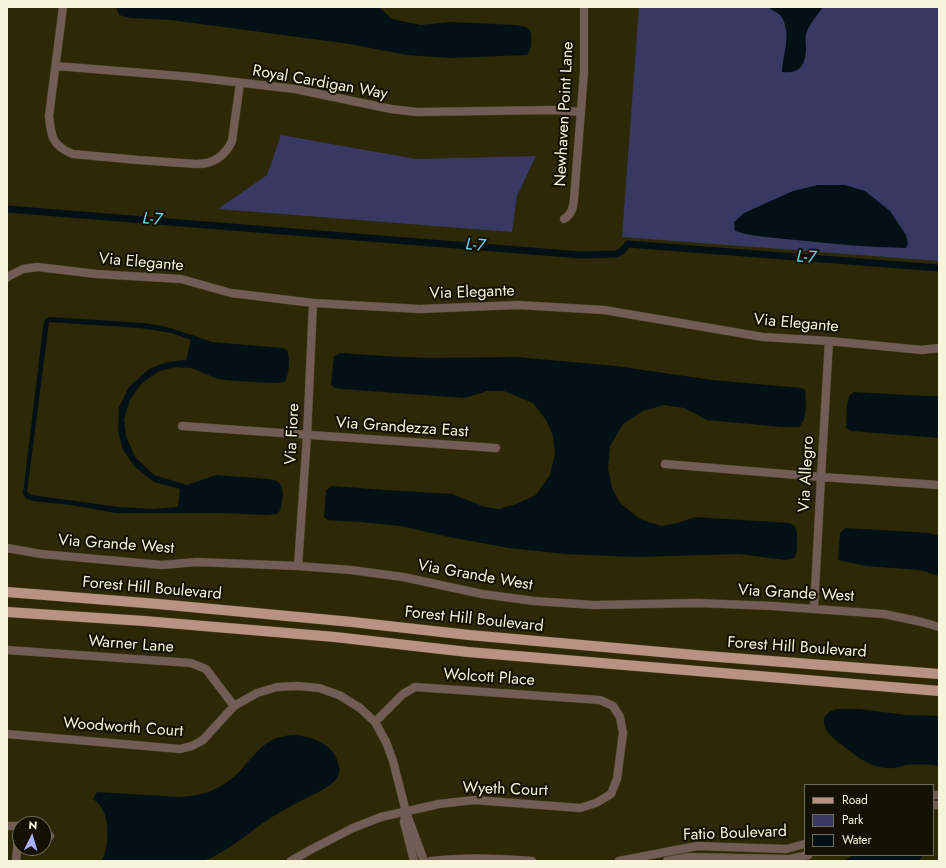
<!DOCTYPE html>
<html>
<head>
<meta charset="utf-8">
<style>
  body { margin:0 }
  #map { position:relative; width:946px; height:868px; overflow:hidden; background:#2d2806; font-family:Jost,sans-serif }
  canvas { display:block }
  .frame { position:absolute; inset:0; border:8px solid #f7f4dc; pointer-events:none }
  .legend { position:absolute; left:804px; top:784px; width:130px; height:72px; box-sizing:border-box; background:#141102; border:1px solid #6f6c59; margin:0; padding:5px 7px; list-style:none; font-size:12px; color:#f7f4dc }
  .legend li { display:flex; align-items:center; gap:8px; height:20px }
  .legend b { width:20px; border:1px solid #6f6c59 }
  .north { position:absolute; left:12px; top:816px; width:40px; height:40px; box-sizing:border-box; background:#141102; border:1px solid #6f6c59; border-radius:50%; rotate:5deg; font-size:11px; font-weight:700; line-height:16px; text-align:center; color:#f7f4dc }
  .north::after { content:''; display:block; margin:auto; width:14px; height:18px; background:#aab0fb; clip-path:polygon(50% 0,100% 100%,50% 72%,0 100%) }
</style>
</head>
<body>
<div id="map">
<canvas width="946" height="868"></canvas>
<div class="frame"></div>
<ul class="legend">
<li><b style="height:5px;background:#ba9283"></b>Road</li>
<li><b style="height:11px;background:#373962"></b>Park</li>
<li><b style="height:11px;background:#031015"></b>Water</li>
</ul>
<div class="north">N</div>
</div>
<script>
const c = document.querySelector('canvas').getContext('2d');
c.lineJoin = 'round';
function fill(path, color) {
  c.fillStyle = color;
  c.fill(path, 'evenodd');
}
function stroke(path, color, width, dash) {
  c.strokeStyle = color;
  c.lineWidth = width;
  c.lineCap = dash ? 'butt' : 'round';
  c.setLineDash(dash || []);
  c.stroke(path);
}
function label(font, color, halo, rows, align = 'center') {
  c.font = font + ' Jost,sans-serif';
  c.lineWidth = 4;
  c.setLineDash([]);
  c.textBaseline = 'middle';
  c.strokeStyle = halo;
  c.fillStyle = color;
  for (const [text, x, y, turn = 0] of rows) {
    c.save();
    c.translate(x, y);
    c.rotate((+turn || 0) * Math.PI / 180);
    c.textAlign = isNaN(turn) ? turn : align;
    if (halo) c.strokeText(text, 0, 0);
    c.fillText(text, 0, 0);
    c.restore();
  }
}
fill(new Path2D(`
  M639,7H939V261L622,237Z
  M281,135L416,159L536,156L517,196L512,232L218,209L267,175Z`), '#373962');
fill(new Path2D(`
  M116,7H379L392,19L421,25L450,22L517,25L526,27L530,30C532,38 532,50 527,55L450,58L407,55L350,44L171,20L131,18L119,15Z
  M768,7H823C817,16 809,24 806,34C805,39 806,44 806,50C805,66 799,74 782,72C783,54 792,33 781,16C778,12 772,11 768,7Z
  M818,185H845L865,191L890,211L906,235L908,243L906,248C869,247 832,244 796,240C775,238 755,237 735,231L734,222L744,213L793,191Z
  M49,317L143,323L163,326L192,335L212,342L283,348L287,350C290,357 290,376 284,382L275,383L236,381L218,379L191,368L176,367L159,371L141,384L130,400L124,419L126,436L135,457L154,475L187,485L216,475L269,479L277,481L281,485L283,493L281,508L279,512L277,514L266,515L221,513H116L71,505L32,501L26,498L23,494L43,328L45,319ZM49,322L140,328L172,333L191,340L186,360L167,362L149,369L129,387L119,407L118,431L123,450L135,467L154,482L180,489L178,507L154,509L119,507L31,495L27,492Z
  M341,353L383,356L431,358L516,357L616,366L712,380L801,388L805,390C806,401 808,419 799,427H782L707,420L684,408L664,405L643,411L623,424L610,446L608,468L612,488L620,503L640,519L661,526L678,523L695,517L790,523L795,526L797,533V551L794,558L786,560L739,554L635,557L566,554L509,548L444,536L401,526L360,522L328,520L324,517L326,490L332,486L386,490L452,494L485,507L499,509L516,504L536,495L550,475L555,454L553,436L546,420L533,403L504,391H487L465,398L342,389L335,388L331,385L334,356Z
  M854,392L925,396H939V438L852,431L846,428L847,405L849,396Z
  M845,528L930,533L939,536V576L920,570L866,566L838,560L840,533Z
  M837,709H859L906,715L939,716V766C928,764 916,764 905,765C901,766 897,768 893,768C872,770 856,756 841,744C834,739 825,732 824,723C823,714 830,711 837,709Z
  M295,735C312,737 334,744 338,763C340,768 340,773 337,778C330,787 317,793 306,798C295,804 283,810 272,817C253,829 236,845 216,855C212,858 207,859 202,861H102C110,845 111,809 93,799L97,792L180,797C203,796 222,789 238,773C250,761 260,744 277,738C283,736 289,735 295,735Z
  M853,855H923L918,861H844Z`), '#031015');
stroke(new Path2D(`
  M7,209L581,255L616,254L622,251L628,244L939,268`), '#031015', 7);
const minor = new Path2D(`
  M63,7L49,116C51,136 52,146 73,154L138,160L197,164C214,164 225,156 232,141L240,83
  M56,66L192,77L295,89L391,109L417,112L554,110L581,112
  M564,219C572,214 573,208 574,199L584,72V7
  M7,278L9,276L23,269L38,267L96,274L181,279L231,293L313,303L420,309L518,305L604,310L763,337L829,341L922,350L939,348
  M182,426L496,448
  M665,464L821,477L939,485
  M7,548L41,554L162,565L197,562L298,566L351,570L403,577L482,594L534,601L594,605L698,603L772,606L884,614L922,622L939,627
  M298,566L307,436L313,303
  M814,609L821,477L829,341
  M7,650L191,663L206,669L234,706
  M7,734L180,749L192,746L203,740L234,706L257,693L277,687L298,686L319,688L339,695L360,708L375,722L386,742L393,761L406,812L424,861
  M933,795H939
  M933,805H939
  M406,812L404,822L414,861
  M7,826H20
  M44,833L50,836
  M16,861L19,826
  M291,861L312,849L353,828L381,817L439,804L474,800L580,808L596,803L611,794L617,779L623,733L620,717L613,706L600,700L415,687L403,694L375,722
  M431,861C464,857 499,858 532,861
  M619,861L697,846L786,849L805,844
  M667,861L689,857L790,859L808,855`);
const major = new Path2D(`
  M7,592L158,604L352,622L469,635L706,656L939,674
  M7,612L144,621L335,637L468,652L939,691`);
stroke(minor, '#494524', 9);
stroke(major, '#494524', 11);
stroke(minor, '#715d56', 8);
stroke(major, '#ba9283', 10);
label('16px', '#f7f4dc', '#141102', [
  ["Royal Cardigan Way",320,83,10],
  ["Newhaven Point Lane",565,114,-87],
  ["Via Elegante",141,263,5],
  ["Via Elegante",472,293,-2],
  ["Via Elegante",796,324,5],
  ["Via Grandezza East",402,428,4],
  ["Via Fiore",293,434,-87],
  ["Via Allegro",807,474,-87],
  ["Via Grande West",116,545,4],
  ["Via Grande West",475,576,10],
  ["Forest Hill Boulevard",152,589,5],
  ["Via Grande West",796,594,3],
  ["Forest Hill Boulevard",474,620,6],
  ["Warner Lane",131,645,4],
  ["Forest Hill Boulevard",797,648,4],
  ["Wolcott Place",489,678,4],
  ["Woodworth Court",123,728,4],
  ["Wyeth Court",505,790,2],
  ["Fatio Boulevard",735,834,-2]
]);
label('italic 17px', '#64d6f8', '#141102', [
  ["L-7",152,220,5],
  ["L-7",475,246,5],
  ["L-7",806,258,4]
]);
</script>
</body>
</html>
